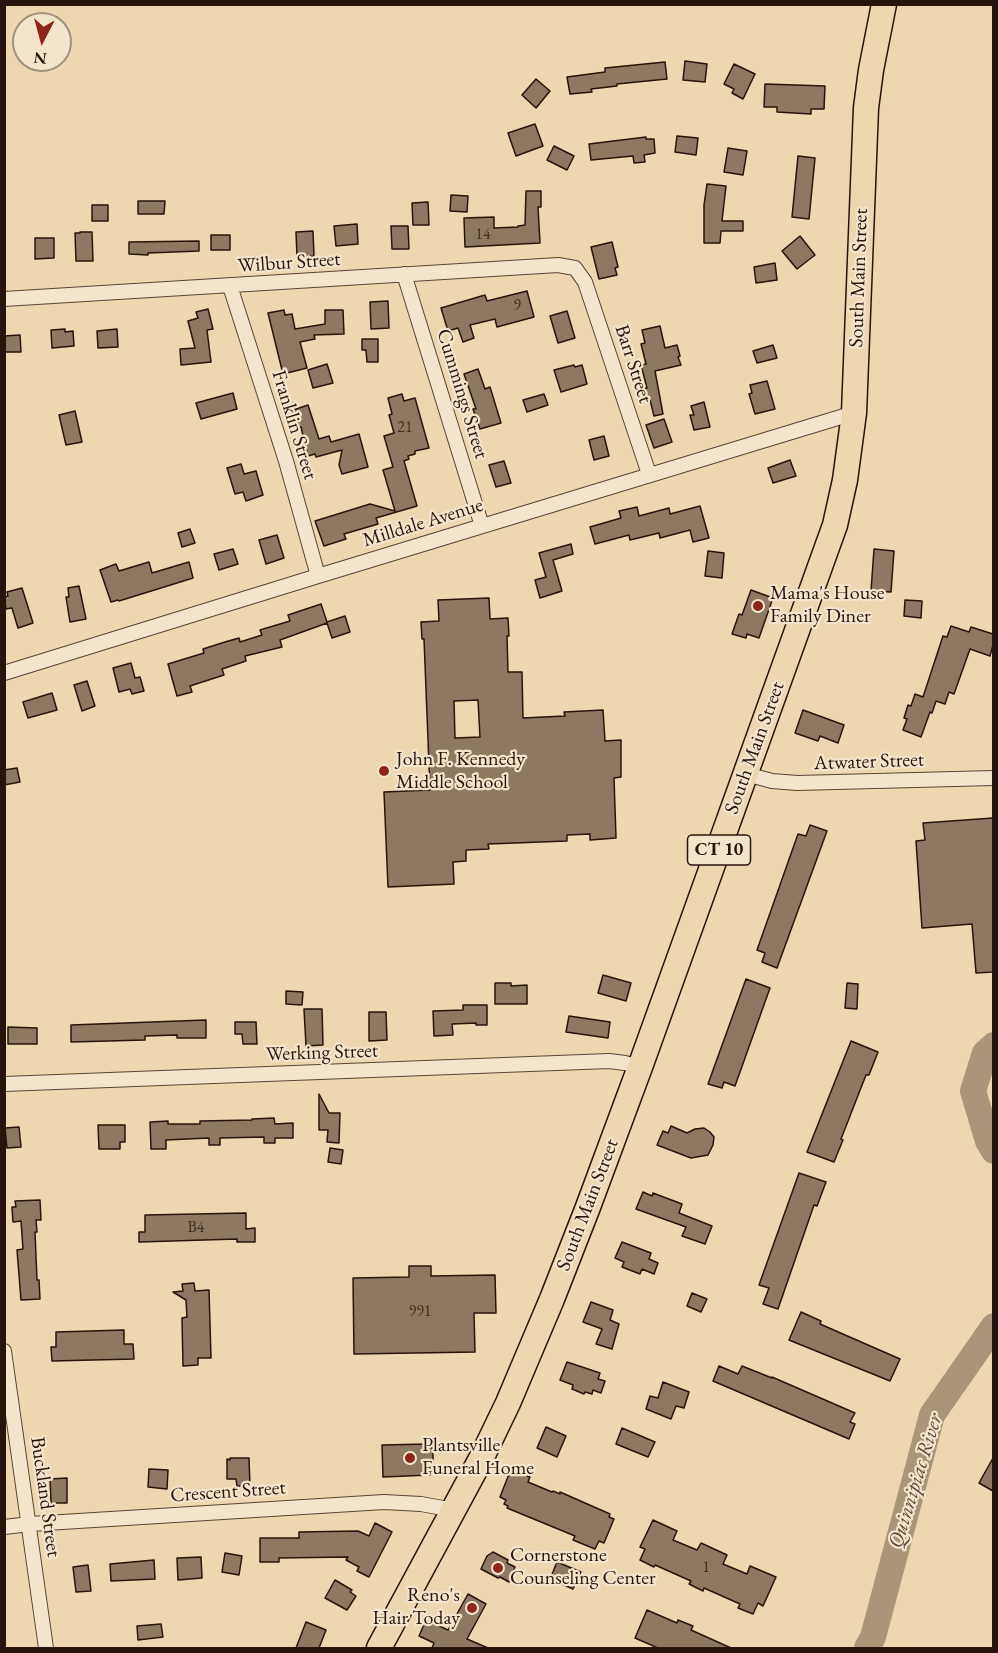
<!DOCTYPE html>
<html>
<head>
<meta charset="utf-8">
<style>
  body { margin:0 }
  #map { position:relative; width:998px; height:1653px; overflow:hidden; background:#ecd7af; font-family:"EB Garamond",serif }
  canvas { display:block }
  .frame { position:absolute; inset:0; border:6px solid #27140c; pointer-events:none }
  .north { position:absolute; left:12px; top:12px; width:60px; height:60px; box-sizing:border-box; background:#f3e5cb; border:2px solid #a1917f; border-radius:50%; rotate:186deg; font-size:16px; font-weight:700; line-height:24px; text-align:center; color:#27140c }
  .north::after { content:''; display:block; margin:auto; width:21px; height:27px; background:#8f2418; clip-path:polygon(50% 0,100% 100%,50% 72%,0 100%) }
</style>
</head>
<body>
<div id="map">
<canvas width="998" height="1653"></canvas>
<div class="frame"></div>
<div class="north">N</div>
</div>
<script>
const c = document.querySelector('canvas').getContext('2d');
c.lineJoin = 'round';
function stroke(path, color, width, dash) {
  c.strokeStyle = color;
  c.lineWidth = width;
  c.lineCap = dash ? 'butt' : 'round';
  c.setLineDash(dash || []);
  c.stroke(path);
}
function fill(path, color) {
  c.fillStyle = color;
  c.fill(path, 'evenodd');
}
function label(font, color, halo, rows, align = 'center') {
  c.font = font + ' "EB Garamond",serif';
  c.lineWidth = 4.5;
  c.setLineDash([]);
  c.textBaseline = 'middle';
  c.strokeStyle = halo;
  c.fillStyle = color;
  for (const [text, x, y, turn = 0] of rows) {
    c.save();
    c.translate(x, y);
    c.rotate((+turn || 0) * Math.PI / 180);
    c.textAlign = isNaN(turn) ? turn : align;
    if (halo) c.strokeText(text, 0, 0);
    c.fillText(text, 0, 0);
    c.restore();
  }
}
stroke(new Path2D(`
  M994,1045L985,1053L973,1091L988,1141L994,1151
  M867,1648L873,1637L932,1415L994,1326`), '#a99578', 26);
const building = new Path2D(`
  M685,61L707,64L705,82L683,80Z
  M665,62L667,79L617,84V86L591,89L592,92L570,94L567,77L605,72V68Z
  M734,64L755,74L743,99L732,93L734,89L724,84Z
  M536,79L550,91L536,108L522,95Z
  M765,84L825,86L824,109H811V114L777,112V107H764Z
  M535,124L543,146L516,156L508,133Z
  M677,136L698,138L696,155L675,152Z
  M646,137V139H654L655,153L644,155L645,162L634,163L633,156L591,160L589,144Z
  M554,146L574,156L567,170L547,160Z
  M728,148L747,151L743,175L724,172Z
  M798,156L815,158L809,219L792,217Z
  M707,184L726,186L722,221H743V231H721L720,243H704V205Z
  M526,191H541V207H538L540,243L465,247L464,218L494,217V228L518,227V226L525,225Z
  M451,195L468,196L467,212L450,211Z
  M138,201H165L164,214H138Z
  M428,202L429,225H413L412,203Z
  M92,205H108V221H92Z
  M357,224L358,244L336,246L334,226Z
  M391,226H408L409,249H392Z
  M313,231L314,256L297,257L296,232Z
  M80,232H92L93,261H76L75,233H80Z
  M211,235H230V250H211Z
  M800,236L815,255L797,269L782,251Z
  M35,238H54V258L35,259Z
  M199,241V251L148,253V255L129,254V242Z
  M612,242L618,267L615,268L617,275L599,279L591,247Z
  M775,263L777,280L756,283L754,267Z
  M527,291L534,317L497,327L495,319L470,325L474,338L463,342L458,328L448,331L441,308L485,295L487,301Z
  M388,301L389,328L371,329L370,302Z
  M208,309L213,329L207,330L211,362L181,365L180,349L195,348L188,321L198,318L196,312Z
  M284,310L285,315L292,314L295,329L325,324V310H343L344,334L314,335L315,339L300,342L307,368L283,374L268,313Z
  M567,311L575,338L558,343L550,316Z
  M660,326L665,348L677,345L680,356L678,357L681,365L655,371L663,414L654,416L650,400H647L644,388H647L641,365L646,364L641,344L645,343L642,330Z
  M65,329V332L73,331L74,346L52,348L51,330Z
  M117,329L118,347L98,348L97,331Z
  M20,335L21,352H4V336Z
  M362,339H378V362H367L366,350H362Z
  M773,345L777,358L757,363L753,351Z
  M327,364L333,383L313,388L308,370Z
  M574,365L575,367L582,365L587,384L561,392L554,370Z
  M478,369L485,389L490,387L501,423L480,429L473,409H476L464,374Z
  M767,381L775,409L755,414L749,394L752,393L750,385Z
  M233,393L237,409L201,419L196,403Z
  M402,394L404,401L415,398L429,448L415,451V454L408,456L409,459L404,461L417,506L376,518L378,524L344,534L346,539L324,546L315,521L370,504L395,511L383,470L393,467L384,436L394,433L389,415L392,414L388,398Z
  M544,394L548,405L527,412L523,400Z
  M704,402L710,427L694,430L690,415H694L691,406Z
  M308,405L319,439L329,436L331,442L359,434L368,467L342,474L339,465L342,450L316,457L315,454L308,456L301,427L299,428L293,410Z
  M75,411L82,442L66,445L59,415Z
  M664,419L672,442L654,448L646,425Z
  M604,436L609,456L594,460L589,440Z
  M790,460L796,476L773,483L768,468Z
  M504,461L511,483L496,487L489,465Z
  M241,464L244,474L256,471L263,495L246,501L243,492L235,494L227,468Z
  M700,506L709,538L693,542L690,530L660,538L659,533L630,540L629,535L595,544L590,527L621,518L619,511L637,507L639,516L669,508L670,514Z
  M190,529L195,543L182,547L178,533Z
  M277,535L284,558L266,564L259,540Z
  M571,544L573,554L553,560L562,591L540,598L535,580L546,577L539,553Z
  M233,549L238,564L219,570L214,554Z
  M874,549L894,551L891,592L871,591Z
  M708,551L724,553L722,578L705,576Z
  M149,562L152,573L189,562L193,578L119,601L118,600L111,602L100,570L116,564L119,571Z
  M79,586L86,619L70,622L66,597H69L68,588Z
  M22,588L33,623L18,628L12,608L6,609L4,597L8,596L7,592Z
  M751,590L773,598L759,638L747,634L746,638L732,634L739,614L742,615Z
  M489,598L490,619L508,618L509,636H507L508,672H522L523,718L565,716L564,712L603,710L605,741L621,740V777L614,778L616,838L590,840V834L567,835V841L488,844L489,849L466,850V861L453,862L454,884L388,887L384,792L430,790L424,639H422L421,622L439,621L438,600ZM478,700L480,737L455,738L454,701Z
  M905,600L922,601L921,618L904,616Z
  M321,604L327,622L345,616L350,632L332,638L327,623L280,640L282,647L245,656L246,661L222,669L224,675L190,686L192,692L177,696L168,664L204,653L203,649L225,642L239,638L240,642L262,635L260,630L290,621L288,615Z
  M951,626L969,632L971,627L993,634V645L990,656L970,649L954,694L949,692L945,704L936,701L932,713L930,712L921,737L903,730L907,719L904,718L908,705L911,706L915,694L923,697L943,636L947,637Z
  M131,663L135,678L140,677L144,691L132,694L130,689L119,692L113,668Z
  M87,681L95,706L82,711L74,685Z
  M52,693L57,710L28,718L23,702Z
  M803,710L844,725L838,743L820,736L818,741L795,733Z
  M17,768L20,782L4,785V770Z
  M993,818V972L976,973L972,924L922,928L916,841L925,840L923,823Z
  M810,825L827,831L777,968L762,962L765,953L757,950L798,834L806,836Z
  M603,975L631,983L626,1001L598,993Z
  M746,979L770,988L735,1086L724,1082L722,1088L708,1084Z
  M495,983H511V986L527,985V1004H495Z
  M847,983L858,984L857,1009L845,1008Z
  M286,991L303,992L302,1005L286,1004Z
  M463,1005H487V1025H476V1023L452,1024L453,1035L434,1036L433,1011L463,1010Z
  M304,1009H322L323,1045L306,1046Z
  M369,1012H386L387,1040L369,1041Z
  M569,1016L610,1022L608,1038L566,1032Z
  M206,1020V1038H177V1035L145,1036V1040L71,1042V1025Z
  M235,1022H256L257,1044H243L242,1034H235Z
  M8,1027L37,1028V1044H8Z
  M851,1041L878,1052L869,1075H866L841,1139L843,1140L834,1162L807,1152Z
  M319,1094L329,1113H340L339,1143L327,1142L328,1130H319Z
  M274,1118L275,1124L293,1123V1138H275V1143H264V1137L220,1138V1145H209V1138L166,1140V1149H151L150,1122L168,1121V1124H200V1121L252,1120V1119Z
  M98,1125H125V1142H120V1149H99Z
  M671,1126L687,1133L695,1129L704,1128L710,1132L714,1137L713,1145L708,1155L691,1158L657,1145L663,1131L668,1133Z
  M19,1127L21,1147L7,1148L5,1128Z
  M330,1148L343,1150L341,1164L328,1162Z
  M799,1173L826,1182L817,1206L814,1205L778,1309L763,1304L769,1288L759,1285Z
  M643,1192L652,1196L653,1193L682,1204L679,1213L712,1226L705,1244L682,1236L686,1227L636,1209Z
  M40,1200L41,1220H36L37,1232H35L37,1280H39L40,1299L21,1300L17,1250L23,1249L21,1221L13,1222L12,1207H16L15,1201Z
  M246,1213V1229L255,1228V1242H237V1239L139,1242V1232H145V1215Z
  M622,1242L651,1253L649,1259L658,1263L654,1274L642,1269L640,1274L622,1267L624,1262L615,1258Z
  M409,1266H431V1276L495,1275L496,1313H474L475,1352L354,1354L353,1278L409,1277Z
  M194,1283L195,1291L209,1290L211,1358H198V1365L183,1366L182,1318L187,1317L186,1300L173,1292L183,1291L182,1284Z
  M692,1293L707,1299L701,1312L687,1306Z
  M591,1302L613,1310L610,1320L619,1324L612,1349L596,1344L602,1329L583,1322Z
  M801,1312L821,1321L820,1324L900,1359L890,1381L789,1340Z
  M124,1330V1344H133L134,1359L52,1361L51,1347H56V1332Z
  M567,1362L600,1373L598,1379L605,1381L601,1393L593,1390L592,1394L585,1392L584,1394L572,1389L573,1385L560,1380Z
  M719,1366L738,1374L742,1366L772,1378V1377L855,1413L850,1422L855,1424L849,1439L713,1381Z
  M663,1382L689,1392L684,1408L676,1406L671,1419L646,1409L650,1396L658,1398Z
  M546,1427L566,1436L557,1457L537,1448Z
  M622,1428L655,1442L648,1457L616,1444Z
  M428,1444V1447H432L433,1454V1471H430V1475L383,1477L382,1445Z
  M230,1458H249L250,1486H237L236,1479H227V1459L230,1460Z
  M993,1458V1491L979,1483Z
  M149,1469L168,1470L167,1489L148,1487Z
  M511,1469L530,1477L528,1482L552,1492L553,1491L560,1494V1492L610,1514L609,1517L614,1519L604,1543L599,1541L595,1549L573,1540L575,1536L507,1508L508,1506L504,1504L506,1500L500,1497Z
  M67,1478V1503H51L50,1479Z
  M653,1520L677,1531L673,1540L697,1550L701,1543L727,1555L723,1564L747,1574L750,1566L776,1577L763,1606L758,1603L753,1614L738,1608L740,1604L704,1588L703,1591L689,1584L691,1581L655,1565L654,1567L640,1560L645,1549L640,1547Z
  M375,1523L392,1532L369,1577L357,1571L359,1567L346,1560L348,1557L279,1558V1562H260V1538H299V1532L358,1531L369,1536Z
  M493,1552L508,1560L507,1563L515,1567L513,1572H515L509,1582L500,1577L498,1578L481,1569L487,1556Z
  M225,1553L242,1556L239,1575L222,1572Z
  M201,1557L202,1578L178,1580L177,1558Z
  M154,1560L155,1579L111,1581L110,1564Z
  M557,1562L581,1572L573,1589L550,1579Z
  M88,1565L91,1591L76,1592L73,1567Z
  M335,1580L352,1590L350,1592L356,1596L347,1610L325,1598Z
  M468,1594L486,1604L467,1639L488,1648H432L434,1643L419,1636L426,1620L448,1630Z
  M647,1610L677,1623L678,1620L693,1626L691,1630L731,1648H658L635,1638Z
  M306,1622L326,1630L319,1648H296Z
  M161,1624L163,1637L138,1640L137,1626Z`);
fill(building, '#8d7961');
stroke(building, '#27140c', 1.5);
const street = new Path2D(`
  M404,274L482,526
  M230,286L286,461L318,576
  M4,299L558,265L575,268L585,282L649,474
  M4,673L318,576L854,413
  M746,774L772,781L797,783L994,778
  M4,1084L609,1061L625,1063L640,1067
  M4,1351L46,1648
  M4,1527L30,1524L384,1502L421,1504L454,1510`);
const highway = new Path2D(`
  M379,1648L482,1457L508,1403L552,1299L588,1207L640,1067L835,525L845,480L854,413L866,108L871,70L884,4`);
stroke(street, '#584535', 16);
stroke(highway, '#27140c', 27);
stroke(street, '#f3e5cb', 14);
stroke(highway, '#ecd7af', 24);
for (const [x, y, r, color] of [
  [758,606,6,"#8f2418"],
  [384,771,6,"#8f2418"],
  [410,1458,6,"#8f2418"],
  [498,1568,6,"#8f2418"],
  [472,1608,6,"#8f2418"]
]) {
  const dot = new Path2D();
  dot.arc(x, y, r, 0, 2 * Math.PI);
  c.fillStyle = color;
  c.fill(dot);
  stroke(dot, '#f3e5cb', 2);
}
label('16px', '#402d21', null, [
  ["14",483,235],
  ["9",517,306],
  ["21",405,428],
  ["B4",196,1228],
  ["991",420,1312],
  ["1",706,1568]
]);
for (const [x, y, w] of [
  [719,850,63]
]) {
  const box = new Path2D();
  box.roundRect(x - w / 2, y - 15, w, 30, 4.5);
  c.fillStyle = '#f3e5cb';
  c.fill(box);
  stroke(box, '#27140c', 1.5);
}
label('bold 18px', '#27140c', null, [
  ["CT 10",719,850]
]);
label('20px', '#27140c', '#f3e5cb', [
  ["Wilbur Street",289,263,-4],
  ["South Main Street",859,278,-88],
  ["Barr Street",633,364,72],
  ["Cummings Street",462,394,73],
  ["Franklin Street",294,425,73],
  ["Milldale Avenue",423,523,-17],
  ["South Main Street",755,748,-70],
  ["Atwater Street",869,762,-2],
  ["Werking Street",322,1053,-2],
  ["South Main Street",588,1205,-69],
  ["Crescent Street",228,1492,-4],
  ["Buckland Street",45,1497,82]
]);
label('20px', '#27140c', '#f3e5cb', [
  ["Mama's House",770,594],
  ["Family Diner",770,617],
  ["John F. Kennedy",396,760],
  ["Middle School",396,783],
  ["Plantsville",422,1446],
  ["Funeral Home",422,1469],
  ["Cornerstone",510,1556],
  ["Counseling Center",510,1579],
  ["Reno's",460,1596,"right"],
  ["Hair Today",460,1619,"right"]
], 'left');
label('italic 21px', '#5b4837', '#f3e5cb', [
  ["Quinnipiac River",916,1481,-73]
]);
</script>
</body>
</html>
